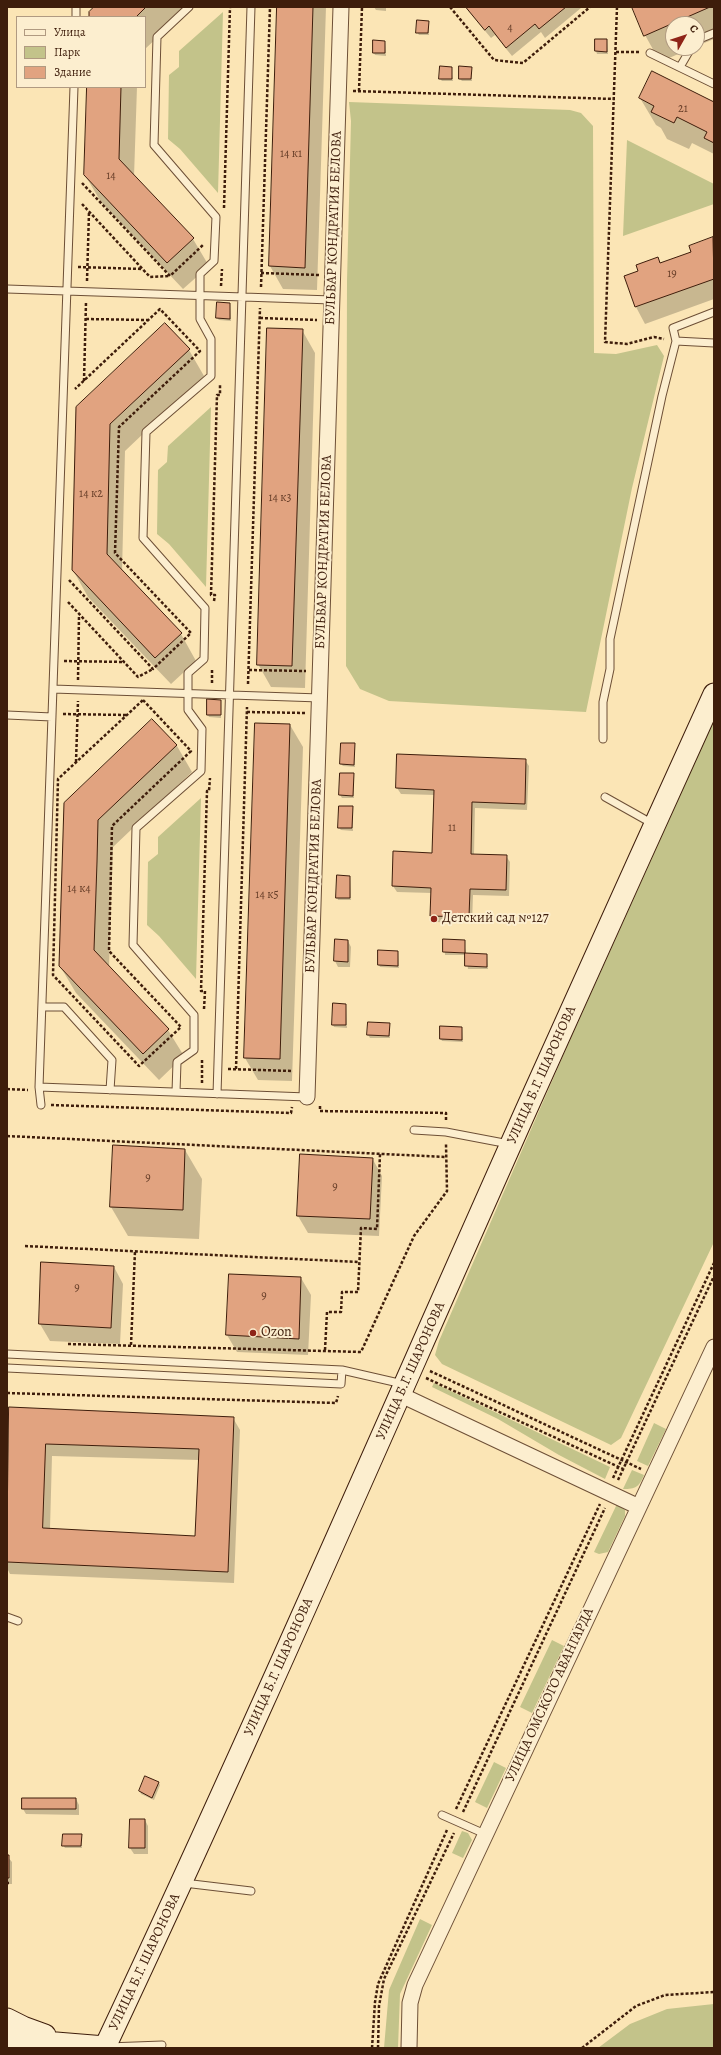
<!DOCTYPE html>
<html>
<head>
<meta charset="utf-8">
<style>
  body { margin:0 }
  #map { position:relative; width:721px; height:2055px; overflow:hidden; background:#fbe5b5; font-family:Alegreya,serif }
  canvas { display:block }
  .frame { position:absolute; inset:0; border:8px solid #3e1d0b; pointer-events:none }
  .legend { position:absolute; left:16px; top:16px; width:130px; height:72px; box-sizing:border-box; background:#fceecf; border:1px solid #b09a81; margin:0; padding:5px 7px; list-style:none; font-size:12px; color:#3e1d0b }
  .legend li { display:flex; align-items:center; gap:8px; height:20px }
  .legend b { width:20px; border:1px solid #b09a81 }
  .north { position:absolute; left:665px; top:16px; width:40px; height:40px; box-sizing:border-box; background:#fceecf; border:1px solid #b09a81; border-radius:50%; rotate:51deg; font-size:11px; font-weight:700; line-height:16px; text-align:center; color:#3e1d0b }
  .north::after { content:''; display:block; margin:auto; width:14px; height:18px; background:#8f2418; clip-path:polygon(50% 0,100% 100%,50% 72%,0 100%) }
</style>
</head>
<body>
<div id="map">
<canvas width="721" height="2055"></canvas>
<div class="frame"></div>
<ul class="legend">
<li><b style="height:5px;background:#fceecf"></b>Улица</li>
<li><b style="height:11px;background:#c3c38a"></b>Парк</li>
<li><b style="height:11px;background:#e1a380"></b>Здание</li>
</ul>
<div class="north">С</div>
</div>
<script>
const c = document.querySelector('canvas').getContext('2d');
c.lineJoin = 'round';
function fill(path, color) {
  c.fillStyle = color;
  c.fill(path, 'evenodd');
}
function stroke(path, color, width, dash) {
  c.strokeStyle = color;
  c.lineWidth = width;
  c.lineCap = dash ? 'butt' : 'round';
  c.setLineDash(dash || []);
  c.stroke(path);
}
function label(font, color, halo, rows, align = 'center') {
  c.font = font + ' Alegreya,serif';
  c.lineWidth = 4;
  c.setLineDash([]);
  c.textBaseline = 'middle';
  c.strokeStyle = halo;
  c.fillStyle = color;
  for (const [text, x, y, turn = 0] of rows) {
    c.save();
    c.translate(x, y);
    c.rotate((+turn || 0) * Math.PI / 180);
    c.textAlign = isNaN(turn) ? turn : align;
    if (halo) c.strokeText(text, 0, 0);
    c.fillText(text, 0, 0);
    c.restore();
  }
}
fill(new Path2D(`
  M223,12L218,193L180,149L168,139L169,75L179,67V51Z
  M349,102L570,110L581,113L593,126L594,353L616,354L657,345L664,356L632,488L586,712L389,701L360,689L346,666L347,281L351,121Z
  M627,140L714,184V204L623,236Z
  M211,407L206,587L169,544L157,534L158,470L167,462L168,446Z
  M714,720V1242L621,1438L611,1445L442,1364L435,1355L439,1341L566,1049Z
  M201,798L196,979L159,936L147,925L148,862L158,854V837Z
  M434,1383L610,1467L605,1479L559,1455L498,1419L432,1387Z
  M654,1423L666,1429L648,1466L637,1461Z
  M632,1470L644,1475C639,1487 636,1489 623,1489Z
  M617,1504L625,1510V1516L608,1552L599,1554L594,1552Z
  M552,1640L564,1646L532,1713L520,1707Z
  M494,1762L506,1768L487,1808L475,1802Z
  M462,1831L468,1833L472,1840L463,1858L452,1853Z
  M420,1919L432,1925L400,1994L398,2048H384L389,1990Z
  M714,2004V2048H598L630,2024L667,2009Z`), '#c3c38a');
fill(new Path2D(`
  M95,7H190L145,49V17H90Z
  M278,7H326L317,290L283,289L270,266Z
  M374,7H386V11L376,10Z
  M465,7H581V8L545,38L541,32L512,56L495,35L491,38Z
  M633,7H714V39L697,46V24H673V48H692L660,62L645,35Z
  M428,22L429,35H419L417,32Z
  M607,40L608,54H597L596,51Z
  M385,42L386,56L375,55L374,53Z
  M451,68L453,81H442L440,79Z
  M471,68L472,81H462L460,79Z
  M88,87H137L134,177L193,239L209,266L183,289L101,202L85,175Z
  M640,98L714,103V154L692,143L689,149L667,139L661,128L656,125Z
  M713,239L714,299L645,324L636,307L625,277L639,271L658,259L661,264L693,252Z
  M230,304L231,321L219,320L217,318Z
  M302,330L315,353L305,688L271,687L258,664Z
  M189,350L204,376L125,451L122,572L181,634L196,661L171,684L88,597L73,570L77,407Z
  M220,701L221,718L209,717L208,715Z
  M152,720L177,746L192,772L113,847L109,967L168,1030L184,1056L159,1080L76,993L60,966L65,803Z
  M290,725L303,747L292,1081L258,1080L245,1058Z
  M354,744L355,767L343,766L341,764Z
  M398,755L525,760L529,766L527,810L475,808L474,855L506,856L510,862L509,896L473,895L472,923L435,922L431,916L432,893L397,892L393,886L433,854L435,795L401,794L397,788Z
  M353,774L354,798H342L340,795Z
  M352,807L353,831L341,830L339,828Z
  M350,877L351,900H338L337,897Z
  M444,940L464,941L466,954L487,955L488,969H468L466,955H445Z
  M348,941L351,947L350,967H338L335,961Z
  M398,952L399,968L380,967L379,965Z
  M346,1005L347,1028L334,1027L333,1025Z
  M389,1024L390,1038H370L368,1035Z
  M462,1028L463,1042L442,1041L441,1039Z
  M185,1150L202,1179L199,1239L128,1236L111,1207Z
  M372,1158L382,1176L379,1236L308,1233L298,1216Z
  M114,1267L123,1284L120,1344L50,1341L40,1324Z
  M230,1275L301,1278L311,1295L308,1355L237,1352L227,1335Z
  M10,1408L233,1418L240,1430L234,1583L10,1574L7,1568V1471ZM52,1456L199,1460L196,1537L50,1529Z
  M159,1783L160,1785L154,1800L141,1794L140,1791Z
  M76,1799L79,1805V1815L26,1814L23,1809Z
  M145,1820L148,1826V1854H134L130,1848Z
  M81,1835L82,1848H65L63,1845Z
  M7,1856L12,1862V1884H7Z`), '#0003');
const building = new Path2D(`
  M94,7H146L136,17H89V12Z
  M277,7H313L305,268L269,266Z
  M466,7H566L539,29L535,24L506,48L489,26L485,30Z
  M632,7H710L644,36Z
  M417,20L429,21L428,33H416Z
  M595,39H607V52L595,51Z
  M373,40L385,41V53H373Z
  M440,66L452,67V79H439Z
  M459,66L472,67L471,79H459Z
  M652,71L714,102V143L704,138L707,132L677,117L674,123L651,112L654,106L639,98Z
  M87,87H121L119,159L194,238L167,263L84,175Z
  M713,237L714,279L635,307L624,276L638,271L636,265L658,257L660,263L691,252L689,246Z
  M217,302L230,303V319L216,318Z
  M165,323L190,349L110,424L107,554L182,633L155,658L72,570L76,407Z
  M267,328L303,329L292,666L257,665Z
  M207,699L221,700V715H207Z
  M152,719L177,745L98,820L97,862L94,950L169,1029L143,1054L59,966L64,803Z
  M255,723L290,724L280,1059L244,1058Z
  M341,743H355L354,765L340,764Z
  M397,754L526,759L525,804L472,802L471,854L507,855L506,890L470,889L469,917L430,916L431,888L392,886L393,851L432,853L434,790L396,788Z
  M340,773H354L353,796L339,795Z
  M339,806H353L352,828H338Z
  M337,875L350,876V898H336Z
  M335,939L348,940V962L334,961Z
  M443,939L465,940V953L443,952Z
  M378,950L398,951V966L378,965Z
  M465,953L487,954V967L465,966Z
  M333,1003L346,1004V1025H332Z
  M368,1022L390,1023L389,1036L367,1035Z
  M440,1026L462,1027V1040L440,1039Z
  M113,1145L185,1149L183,1210L110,1207Z
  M300,1154L373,1158L370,1219L297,1216Z
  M41,1262L114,1266L111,1328L39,1324Z
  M229,1274L301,1277L299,1339L226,1335Z
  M9,1407L234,1417L228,1572L7,1562ZM46,1444L199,1449L195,1536L43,1528Z
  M145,1776L159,1782L152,1798L139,1791Z
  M22,1798H76V1809H22Z
  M130,1819H145V1848H129Z
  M63,1834H82L81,1846H62Z
  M7,1855H9V1878H7Z`);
fill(building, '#e1a380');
stroke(building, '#3e1d0b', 1);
const service = new Path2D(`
  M76,17V7
  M697,40L714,33
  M650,53L714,84
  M680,67L691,48
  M7,289L332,300
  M676,341L714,343
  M53,689L320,698
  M7,715L52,717
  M603,739V702L610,669V639L662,396L676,341L673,328L714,312
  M605,797L653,824
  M42,1007H64L112,1060L110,1090
  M39,1087L307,1097
  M176,1092L177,1062L194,1050V1015L133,945L136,828L201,771L202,729L188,710V673L204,659L205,608L143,538L146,432L211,376V339L200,319V274L214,261L216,217L154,145L157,37L189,7
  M217,1094L251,7
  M41,1105L39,1087L74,87
  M414,1130L446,1132L509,1144
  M7,1354L342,1370L403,1384
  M7,1368L341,1384L342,1370
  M7,1617L18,1621
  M442,1815L485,1834
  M184,1883L251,1891
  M108,2047L162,2045`);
const minor = new Path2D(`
  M307,1097L341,7
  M401,1395L639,1507
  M409,2048L410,2003L415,1985L714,1347`);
const secondary = new Path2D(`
  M7,2019L23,2027L45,2035
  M7,2039L105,2047
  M105,2047C251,1737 387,1422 527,1108C588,970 652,832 714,694`);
stroke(service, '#6d4f36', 9);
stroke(minor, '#6d4f36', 17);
stroke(secondary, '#3e1d0b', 23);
stroke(new Path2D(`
  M450,7L494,60L523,63L590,7
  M617,7L605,342L627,344L654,337L664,339
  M616,52H640
  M353,91L615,99
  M359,91L362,7
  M82,183L170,276L203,245
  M82,204L150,277L170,276
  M224,208L230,7
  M78,267L143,269
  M261,273L319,275
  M87,281L89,212
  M221,286L222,269
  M261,287L270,7
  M260,318L317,320
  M86,319L148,320
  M84,381L86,302
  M69,580L153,669L191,633L115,553L119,427L200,351L160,309L75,389
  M214,601L215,595H211L217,395H220V384
  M68,602L138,677L153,669
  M64,661L125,662
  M249,670L306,671
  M78,680L79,615
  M212,683V668
  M248,684L260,308
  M143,700L191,751L112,826L109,951L181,1027L139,1066L53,975L58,779Z
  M247,712L305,713
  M63,714L126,715
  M76,762L78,701
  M204,1009L205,991H201L207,791H209L210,778
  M228,1069L293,1071
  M236,1069L247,707
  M202,1083V1058
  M7,1089L28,1090
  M51,1105L291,1113L292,1107
  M320,1106V1111L446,1113V1121
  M7,1136L446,1157
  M25,1246L359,1262
  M68,1344L361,1352L414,1236L447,1191L446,1144
  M131,1345L135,1251
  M325,1350L327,1312H341L342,1292H358L361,1228L377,1229L380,1154
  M430,1371L641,1469
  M426,1378L623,1469
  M7,1393L336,1403L338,1396
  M613,1478L714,1263
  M618,1480L714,1276
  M456,1809L600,1504
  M463,1812L605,1508
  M7,1883H9
  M372,2048L375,2002L378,1984L447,1830
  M378,2048L379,2006L384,1979L454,1833
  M582,2048L636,2006L665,1995L714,1992`), '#3e1d0b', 2.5, [3, 2]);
stroke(service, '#fceecf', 7);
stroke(minor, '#fceecf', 15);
stroke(secondary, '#fceecf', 21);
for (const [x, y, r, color] of [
  [434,919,4,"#8f2418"],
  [253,1333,4,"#8f2418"]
]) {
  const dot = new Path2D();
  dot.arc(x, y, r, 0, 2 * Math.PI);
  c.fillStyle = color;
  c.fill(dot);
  stroke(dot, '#fceecf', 1.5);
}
label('12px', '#673e28', null, [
  ["4",510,28],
  ["21",683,109],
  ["14 к1",291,154],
  ["14",111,176],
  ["19",672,274],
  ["14 к2",91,494],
  ["14 к3",280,498],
  ["11",452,828],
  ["14 к4",79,889],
  ["14 к5",267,895],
  ["9",148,1178],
  ["9",335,1187],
  ["9",77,1288],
  ["9",264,1296]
]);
label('14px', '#3e1d0b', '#fceecf', [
  ["БУЛЬВАР КОНДРАТИЯ БЕЛОВА",334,228,-88],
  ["БУЛЬВАР КОНДРАТИЯ БЕЛОВА",324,552,-88],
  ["БУЛЬВАР КОНДРАТИЯ БЕЛОВА",314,876,-88],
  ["УЛИЦА Б.Г. ШАРОНОВА",542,1075,-66],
  ["УЛИЦА Б.Г. ШАРОНОВА",411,1371,-66],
  ["УЛИЦА Б.Г. ШАРОНОВА",279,1667,-66],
  ["УЛИЦА ОМСКОГО АВАНГАРДА",550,1695,-65],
  ["УЛИЦА Б.Г. ШАРОНОВА",145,1962,-65]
]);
label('14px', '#3e1d0b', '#fceecf', [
  ["Детский сад №127",442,919],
  ["Ozon",261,1333]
], 'left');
</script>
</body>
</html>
